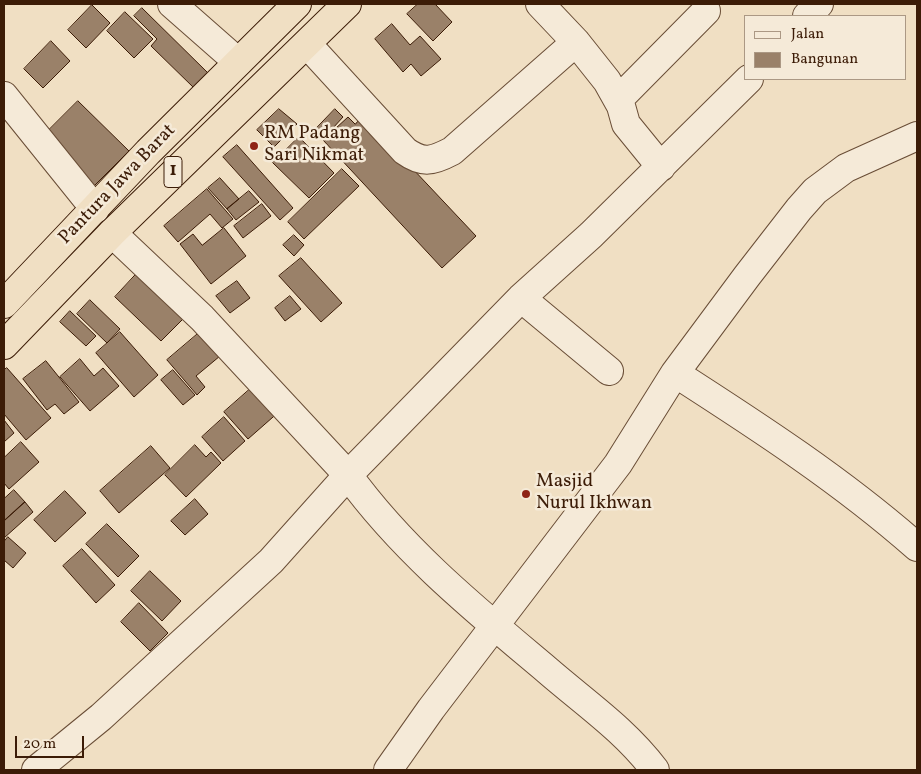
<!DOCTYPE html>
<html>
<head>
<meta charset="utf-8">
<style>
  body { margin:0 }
  #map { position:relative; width:921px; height:774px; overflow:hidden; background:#f0dfc3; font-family:Vollkorn,serif }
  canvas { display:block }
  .frame { position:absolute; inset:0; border:5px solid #3c1c07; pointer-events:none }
  .legend { position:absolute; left:744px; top:15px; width:162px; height:65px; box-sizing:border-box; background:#f5ead8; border:1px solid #ab9884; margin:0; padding:6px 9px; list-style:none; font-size:15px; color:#3c1c07 }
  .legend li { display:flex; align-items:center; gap:10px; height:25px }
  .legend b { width:25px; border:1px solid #ab9884 }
  .scale { position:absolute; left:15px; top:736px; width:69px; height:22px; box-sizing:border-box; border:2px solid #3c1c07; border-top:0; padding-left:6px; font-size:15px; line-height:18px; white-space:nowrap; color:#3c1c07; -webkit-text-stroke:4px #f5ead8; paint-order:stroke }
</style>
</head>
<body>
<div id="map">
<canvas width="921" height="774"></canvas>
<div class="frame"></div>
<ul class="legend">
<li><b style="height:6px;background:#f5ead8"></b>Jalan</li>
<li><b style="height:14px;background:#9a8169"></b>Bangunan</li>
</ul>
<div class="scale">20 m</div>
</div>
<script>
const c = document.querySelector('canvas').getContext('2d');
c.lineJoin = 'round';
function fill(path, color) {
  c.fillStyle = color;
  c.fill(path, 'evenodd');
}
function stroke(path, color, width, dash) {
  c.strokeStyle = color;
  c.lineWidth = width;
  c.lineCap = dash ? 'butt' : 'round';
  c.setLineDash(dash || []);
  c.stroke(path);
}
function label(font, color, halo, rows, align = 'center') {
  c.font = font + ' Vollkorn,serif';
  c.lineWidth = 5;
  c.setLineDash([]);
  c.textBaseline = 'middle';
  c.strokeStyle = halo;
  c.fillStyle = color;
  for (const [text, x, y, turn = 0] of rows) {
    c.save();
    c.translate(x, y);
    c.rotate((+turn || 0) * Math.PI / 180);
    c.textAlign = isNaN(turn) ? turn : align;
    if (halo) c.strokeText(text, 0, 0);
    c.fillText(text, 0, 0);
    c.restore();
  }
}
const building = new Path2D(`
  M418,4H435L452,22L433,41L407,14Z
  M92,5L110,23L86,48L68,30Z
  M142,8L208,73L194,88L151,46L157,39L134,16Z
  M125,12L153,39L134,58L107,31Z
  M392,24L410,45L420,36L441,59L421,76L411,64L403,72L375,39Z
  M51,41L70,61L43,88L24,69Z
  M78,101L129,151L94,186L43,136Z
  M279,109L297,124L274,147L257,130Z
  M335,109L343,117L322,140L313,132Z
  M363,116L476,236L442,268L323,140L348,117L355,124Z
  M299,137L334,173L309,198L273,163Z
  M237,145L293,208L280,220L223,157Z
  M342,169L359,186L304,239L288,222Z
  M220,178L239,199L227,209L208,188Z
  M207,189L233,219L222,228L210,214L178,242L164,226Z
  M249,191L259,202L236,220L227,209Z
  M262,204L271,216L243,238L234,226Z
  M224,228L246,256L211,284L180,244L193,234L202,245Z
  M294,235L304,245L294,256L283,245Z
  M301,258L342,303L321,322L279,276Z
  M141,269L188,314L161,341L115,297Z
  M237,281L250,298L230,313L216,296Z
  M290,296L301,309L285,321L275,308Z
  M90,300L120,329L107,343L77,314Z
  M70,311L96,336L86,346L60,322Z
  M120,332L158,375L134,397L96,353Z
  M200,332L220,356L196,376L205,387L197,395L167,360Z
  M80,359L94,376L103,368L119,386L90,411L60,377Z
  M46,361L79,402L64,414L55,404L47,410L23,379Z
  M7,368L51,418L26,440L4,414V370Z
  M173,370L195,395L183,405L161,380Z
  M257,383L281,410L248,439L224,412Z
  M224,417L245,441L223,461L202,437Z
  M4,420L14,433L4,442Z
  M21,442L39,462L9,489L4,483V458Z
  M195,445L206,457L211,452L221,463L186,497L165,475Z
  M151,446L170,468L119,513L100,491Z
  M14,490L25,502L4,521V499Z
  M65,491L86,513L55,542L34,520Z
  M195,499L208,514L185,535L171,521Z
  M25,502L33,512L4,538V521Z
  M107,524L139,556L118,577L86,544Z
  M8,537L26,553L13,568L4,560V542Z
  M82,549L115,585L96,603L63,566Z
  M150,571L181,601L162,621L131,591Z
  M139,603L168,633L150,651L121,622Z`);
fill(building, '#9a8169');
stroke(building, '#3c1c07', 1);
const minor = new Path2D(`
  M172,4L238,62
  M540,4L576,42L607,81L621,106L626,124L661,167
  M807,16L819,4
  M307,44L405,151C423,164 433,161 452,151L576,42
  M4,96L95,209
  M618,100L706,11
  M112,233L202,318L348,475C403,551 477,611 547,670C585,703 625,730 655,770
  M521,298L609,371
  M675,373C759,427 842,481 917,547
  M36,770L101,717L271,561L348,475L521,298L591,235L749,79
  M388,770L431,709L618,464L675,373L747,276L799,209L815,191L846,168L917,136`);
const highway = new Path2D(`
  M4,304L148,152L297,4
  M4,345L112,233L347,4`);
stroke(minor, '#694d36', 30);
stroke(highway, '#3c1c07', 30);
stroke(minor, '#f5ead8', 28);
stroke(highway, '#f0dfc3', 28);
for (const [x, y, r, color] of [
  [254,146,5,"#8f2418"],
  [526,494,5,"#8f2418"]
]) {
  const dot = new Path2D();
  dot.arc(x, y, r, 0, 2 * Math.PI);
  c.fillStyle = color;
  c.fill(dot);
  stroke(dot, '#f5ead8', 2);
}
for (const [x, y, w] of [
  [173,172,18]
]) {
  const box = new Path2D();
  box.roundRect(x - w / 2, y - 15.5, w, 31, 4);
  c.fillStyle = '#f5ead8';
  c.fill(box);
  stroke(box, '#3c1c07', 1);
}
label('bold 18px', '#3c1c07', null, [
  ["1",173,172]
]);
label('19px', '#3c1c07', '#f5ead8', [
  ["RM Padang",264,135],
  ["Sari Nikmat",264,157],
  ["Masjid",536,483],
  ["Nurul Ikhwan",536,505]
], 'left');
label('19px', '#3c1c07', '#f5ead8', [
  ["Pantura Jawa Barat",118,185,-46]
]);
</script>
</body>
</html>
